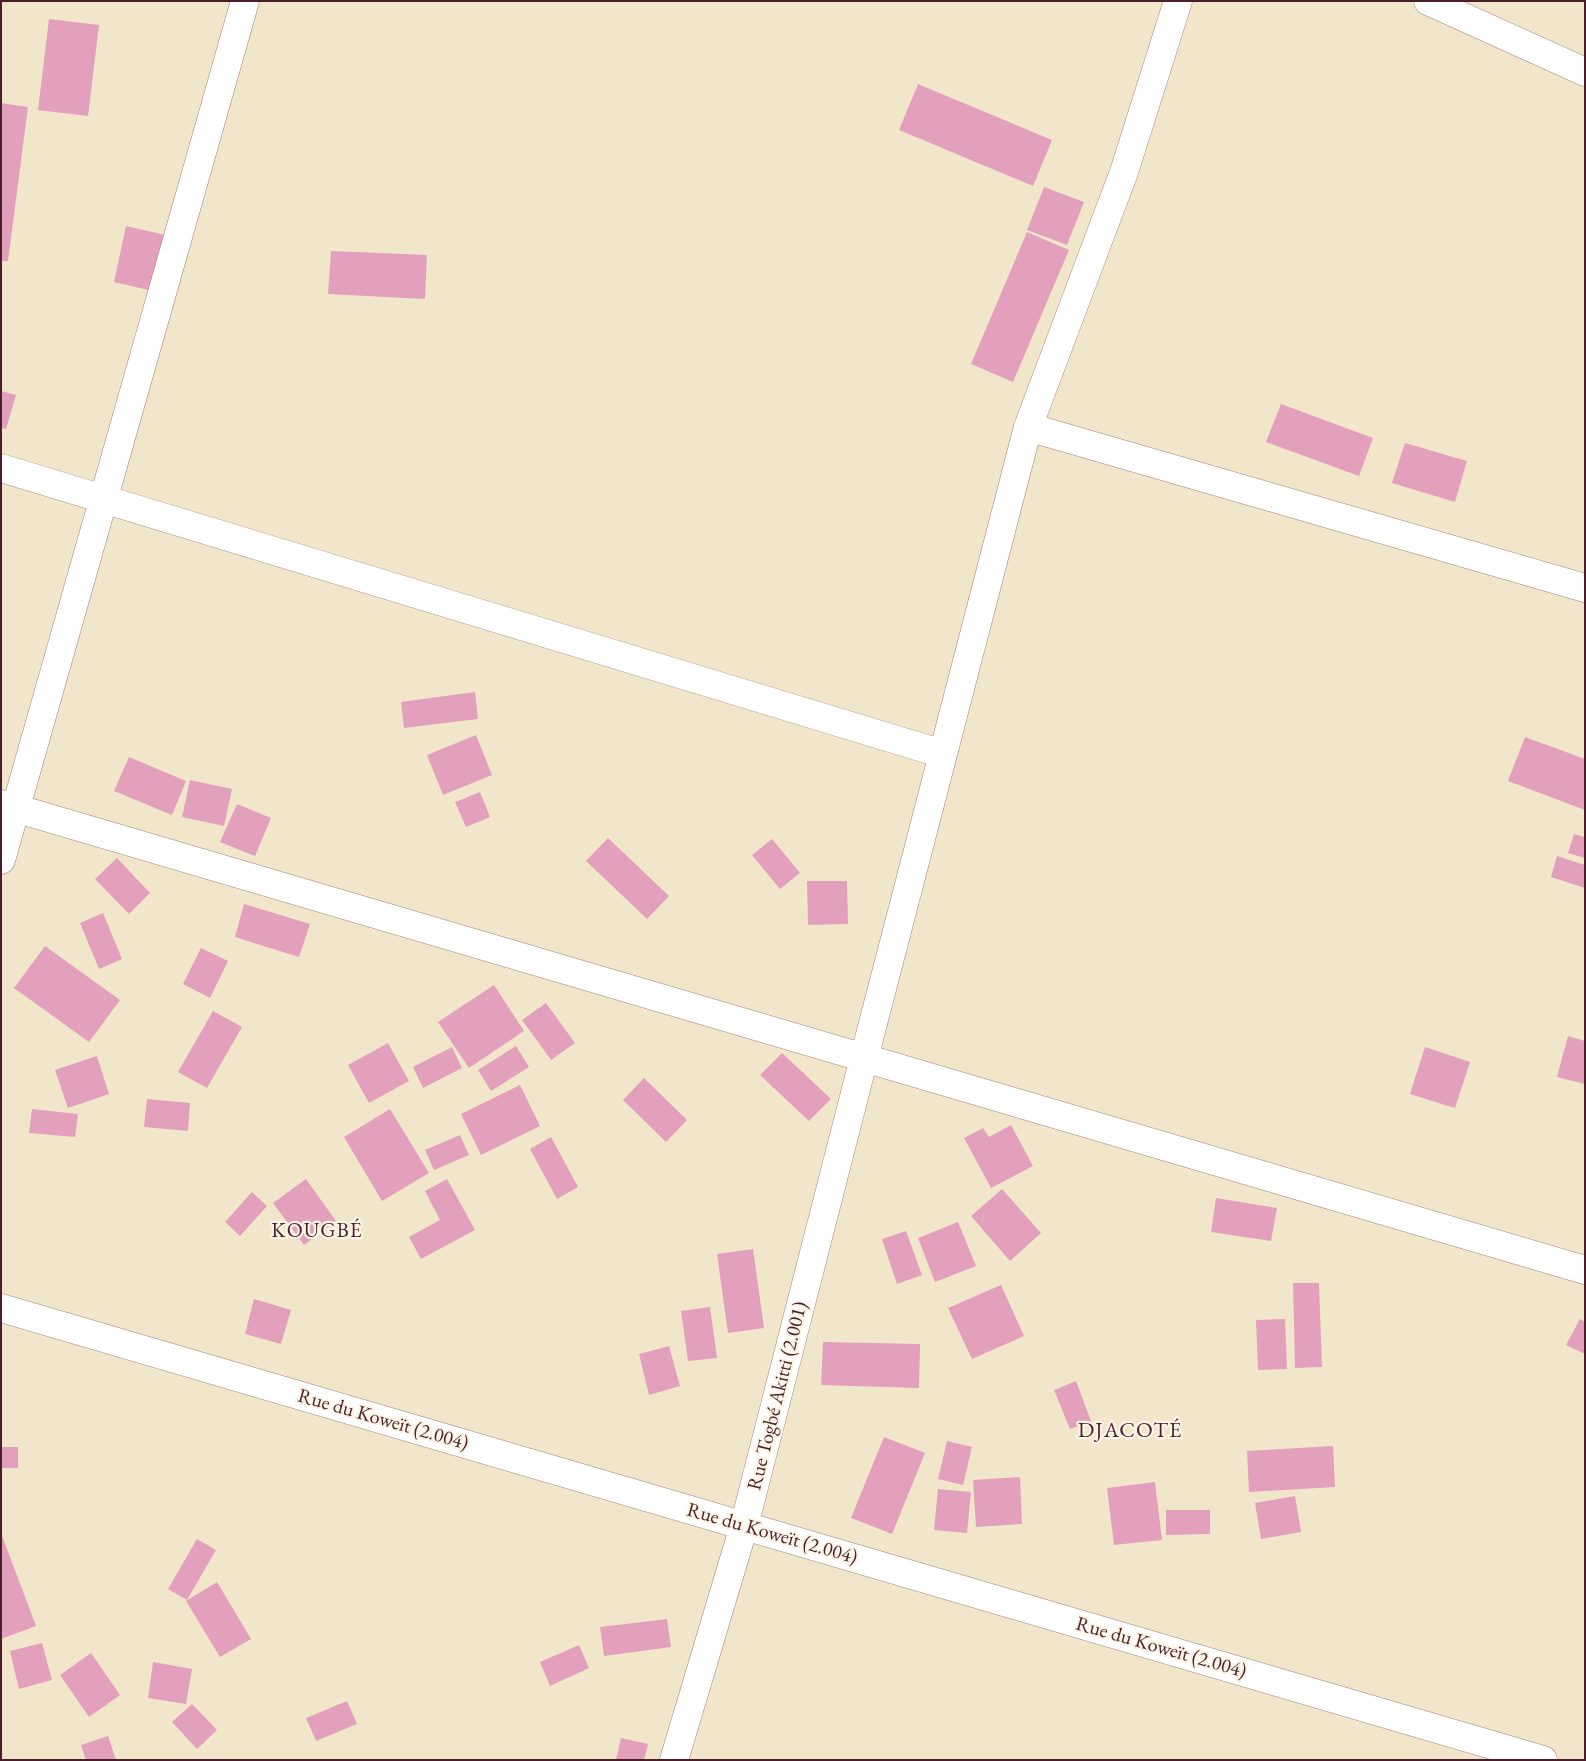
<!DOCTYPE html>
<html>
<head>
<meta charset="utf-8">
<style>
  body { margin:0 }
  #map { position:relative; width:1586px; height:1761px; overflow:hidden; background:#f2e6ca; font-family:"EB Garamond",serif }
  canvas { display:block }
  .frame { position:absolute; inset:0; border:2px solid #4a1f2b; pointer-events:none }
</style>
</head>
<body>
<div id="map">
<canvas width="1586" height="1761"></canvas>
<div class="frame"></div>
</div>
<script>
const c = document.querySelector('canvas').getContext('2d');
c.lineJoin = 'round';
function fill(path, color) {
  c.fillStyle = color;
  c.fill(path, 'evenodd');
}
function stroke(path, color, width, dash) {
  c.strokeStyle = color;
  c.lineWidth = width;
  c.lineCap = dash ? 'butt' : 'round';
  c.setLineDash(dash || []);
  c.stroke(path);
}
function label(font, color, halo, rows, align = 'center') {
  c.font = font + ' "EB Garamond",serif';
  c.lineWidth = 4.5;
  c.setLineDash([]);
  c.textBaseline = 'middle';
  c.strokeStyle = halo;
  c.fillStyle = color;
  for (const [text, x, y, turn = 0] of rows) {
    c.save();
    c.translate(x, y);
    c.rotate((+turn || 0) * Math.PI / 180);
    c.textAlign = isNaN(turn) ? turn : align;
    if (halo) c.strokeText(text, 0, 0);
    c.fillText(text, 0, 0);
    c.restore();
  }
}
fill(new Path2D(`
  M49,19L99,25L88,116L38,110Z
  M918,84L1052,140L1033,186L899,130Z
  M1,103L28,107L8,261H1Z
  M1044,187L1084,202L1067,245L1027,230Z
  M126,226L170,236L157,292L114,282Z
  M1027,232L1069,250L1013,382L971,364Z
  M331,251L427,255L425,299L328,294Z
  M1,391L16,395L6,429L1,428Z
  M1281,404L1373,438L1359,476L1266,442Z
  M1405,443L1467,461L1455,502L1392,483Z
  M475,692L478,719L404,728L401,702Z
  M476,735L492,775L443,795L427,755Z
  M1525,737L1585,759V810L1508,781Z
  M129,757L186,781L172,815L114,791Z
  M190,780L232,789L224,826L182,817Z
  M480,792L490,817L466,827L455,802Z
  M237,804L271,818L255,856L220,842Z
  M1574,834L1585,837V858L1568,853Z
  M608,838L669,896L647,919L586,861Z
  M772,839L800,873L780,889L752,855Z
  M1557,856L1585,865V888L1551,877Z
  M117,858L150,893L129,914L95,879Z
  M807,881H847L848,924L808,925Z
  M244,904L310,924L299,957L235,937Z
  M103,913L122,959L99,969L80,923Z
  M45,946L120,1000L89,1042L14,988Z
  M201,948L228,961L210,998L183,984Z
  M494,985L524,1031L469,1068L438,1022Z
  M546,1003L575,1043L551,1060L522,1020Z
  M213,1011L242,1027L207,1088L178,1072Z
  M1568,1036L1585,1041V1084L1557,1077Z
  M388,1043L409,1081L369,1103L348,1065Z
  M516,1046L529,1067L491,1091L478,1070Z
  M452,1047L462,1068L423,1088L413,1067Z
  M1425,1047L1470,1062L1455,1108L1410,1094Z
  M782,1053L831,1099L809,1121L760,1075Z
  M97,1056L109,1094L68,1108L55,1070Z
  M644,1078L687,1120L666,1142L623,1100Z
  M520,1085L540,1126L481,1155L461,1114Z
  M147,1099L190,1103L188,1131L144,1127Z
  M32,1109L78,1114L75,1137L29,1133Z
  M390,1109L429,1173L382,1201L344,1137Z
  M1011,1125L1033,1166L991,1188L964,1138L983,1128L989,1137Z
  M460,1135L469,1155L434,1170L425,1150Z
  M551,1137L578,1187L557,1199L530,1149Z
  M306,1179L336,1221L304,1245L273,1203Z
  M447,1179L475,1230L421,1259L409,1237L440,1220L425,1191Z
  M1002,1189L1041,1233L1010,1261L971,1216Z
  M252,1192L267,1206L240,1236L225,1222Z
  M1216,1198L1277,1208L1271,1241L1211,1232Z
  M958,1222L976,1266L935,1282L918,1238Z
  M906,1231L922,1275L897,1284L882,1239Z
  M753,1249L764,1328L728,1333L717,1254Z
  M1293,1283H1319L1322,1367L1295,1368Z
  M1001,1285L1024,1336L972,1359L948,1308Z
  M254,1299L291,1310L281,1344L245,1334Z
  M710,1307L717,1358L688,1361L681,1311Z
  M1285,1319L1287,1369L1258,1370L1256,1320Z
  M1580,1319L1585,1322V1354L1566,1345Z
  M823,1342L920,1344L919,1388L821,1385Z
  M669,1346L680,1386L649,1395L639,1354Z
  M1076,1381L1091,1421L1070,1429L1054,1390Z
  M884,1437L925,1453L892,1534L851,1518Z
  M947,1441L972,1447L963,1485L938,1479Z
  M1333,1446L1335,1487L1249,1492L1247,1451Z
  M1,1447H18V1468H1Z
  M1020,1477L1022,1524L976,1527L973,1480Z
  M1155,1482L1162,1540L1114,1545L1107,1488Z
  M938,1489L971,1492L967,1533L934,1530Z
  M1295,1496L1301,1532L1261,1539L1255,1503Z
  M1166,1510H1210V1534L1166,1535Z
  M1,1533L36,1626L1,1639Z
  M197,1539L216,1550L187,1600L168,1589Z
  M217,1582L251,1639L220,1657L186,1601Z
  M667,1619L671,1647L604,1656L600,1627Z
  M42,1643L52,1680L19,1689L10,1651Z
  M579,1645L589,1668L550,1686L540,1662Z
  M91,1653L120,1695L89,1717L60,1675Z
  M153,1662L192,1669L186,1704L148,1698Z
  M347,1701L357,1724L316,1741L306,1718Z
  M192,1704L217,1730L197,1749L172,1722Z
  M108,1736L116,1760H86L81,1745Z
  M621,1738L648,1744L644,1760H616Z`), '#e2a0bc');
const minor = new Path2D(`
  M1428,1L1585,72
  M1028,427L1585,588
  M1,468L943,754
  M1,804L1585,1270
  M1,860L245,1
  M1,1308L1543,1760
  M674,1760L744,1526L864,1058L1028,427L1124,172L1178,1`);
stroke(minor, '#9e827a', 29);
stroke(minor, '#fff', 28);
label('20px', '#4a1f2b', '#fcf5e5', [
  ["Rue Togbé Akitti (2.001)",778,1396,-76],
  ["Rue du Koweït (2.004)",383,1420,16],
  ["Rue du Koweït (2.004)",772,1534,16],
  ["Rue du Koweït (2.004)",1161,1648,16]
]);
c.letterSpacing = '1px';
label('21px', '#4a1f2b', '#fcf5e5', [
  ["KOUGBÉ",317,1231]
]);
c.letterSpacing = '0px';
c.letterSpacing = '1px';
label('22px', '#4a1f2b', '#fcf5e5', [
  ["DJACOTÉ",1130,1431]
]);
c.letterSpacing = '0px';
</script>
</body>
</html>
